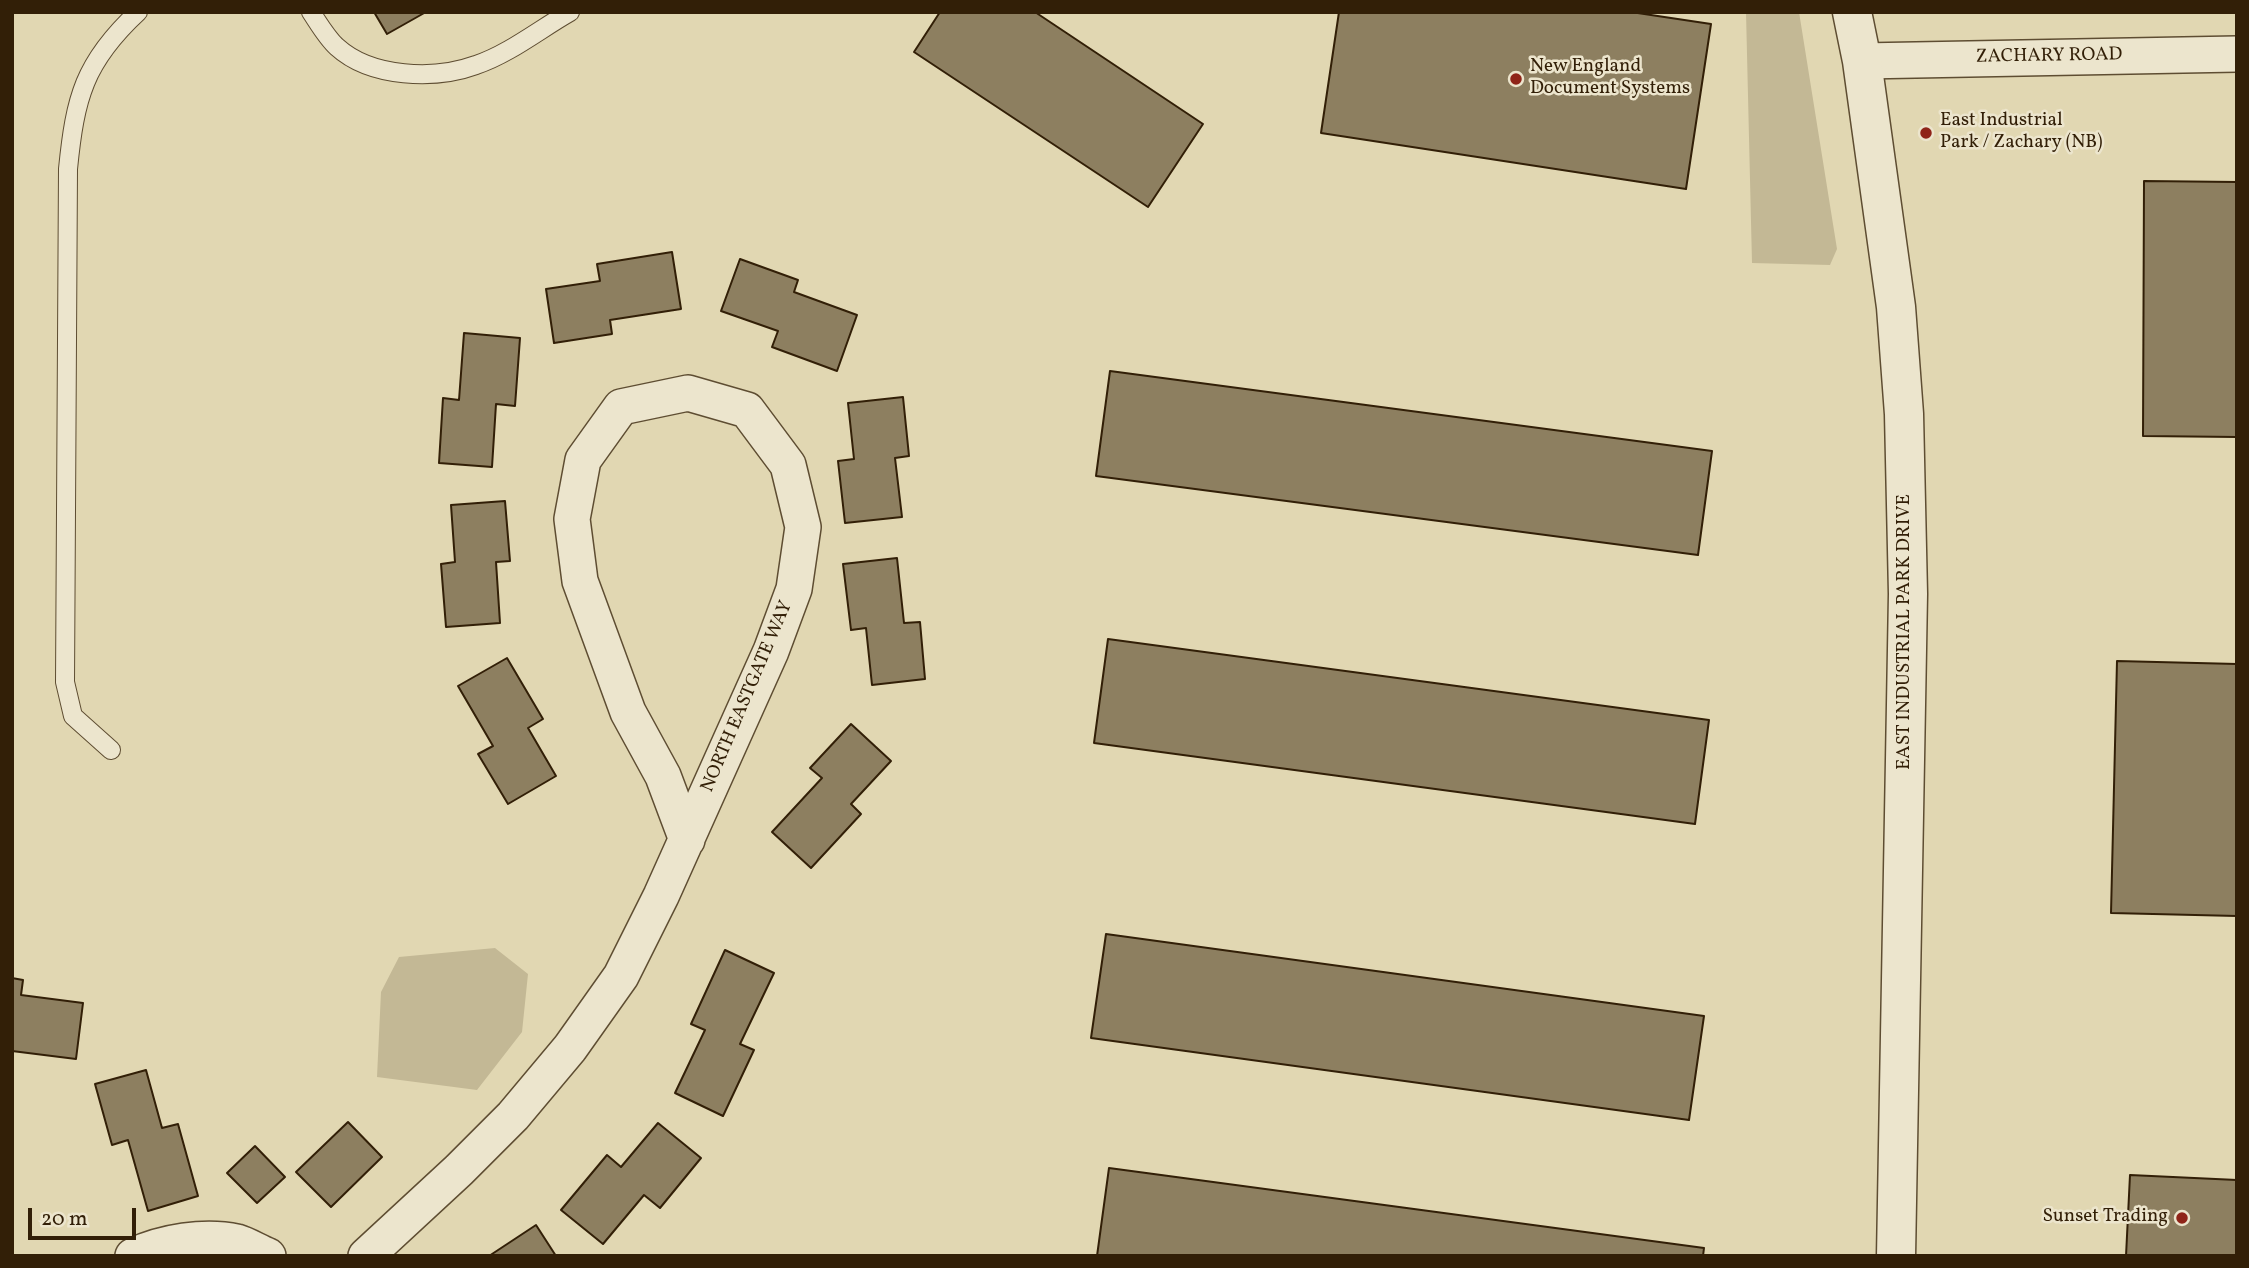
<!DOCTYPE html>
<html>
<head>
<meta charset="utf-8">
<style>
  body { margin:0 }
  #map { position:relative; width:2249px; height:1268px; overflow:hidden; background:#e1d7b2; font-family:Vollkorn,serif }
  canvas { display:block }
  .frame { position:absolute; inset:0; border:14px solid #321f07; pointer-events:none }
  .scale { position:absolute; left:28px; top:1208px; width:108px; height:32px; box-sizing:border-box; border:4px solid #321f07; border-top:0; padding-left:9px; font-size:21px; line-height:24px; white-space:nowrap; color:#321f07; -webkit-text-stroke:5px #ece5cd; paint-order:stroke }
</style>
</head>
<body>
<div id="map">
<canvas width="2249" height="1268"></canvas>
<div class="frame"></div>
<div class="scale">20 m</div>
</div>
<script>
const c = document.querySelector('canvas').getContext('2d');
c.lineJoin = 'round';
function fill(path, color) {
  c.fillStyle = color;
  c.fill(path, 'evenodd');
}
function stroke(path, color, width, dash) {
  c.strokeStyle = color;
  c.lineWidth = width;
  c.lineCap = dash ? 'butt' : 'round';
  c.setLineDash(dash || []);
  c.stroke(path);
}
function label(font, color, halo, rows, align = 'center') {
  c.font = font + ' Vollkorn,serif';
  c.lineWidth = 5;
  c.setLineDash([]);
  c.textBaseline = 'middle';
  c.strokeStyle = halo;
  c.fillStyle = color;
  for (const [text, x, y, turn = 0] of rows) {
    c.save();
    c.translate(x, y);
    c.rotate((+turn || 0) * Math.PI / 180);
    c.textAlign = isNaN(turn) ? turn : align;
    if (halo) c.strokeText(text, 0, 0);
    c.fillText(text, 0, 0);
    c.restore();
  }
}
fill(new Path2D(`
  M1746,12H1799L1837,249L1830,265L1752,263Z
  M495,948L528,974L522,1032L477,1090L377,1077L381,992L399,957Z`), '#c3b895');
const building = new Path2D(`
  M374,12H426L387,34Z
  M940,12H1035L1203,124L1148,207L914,52Z
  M1339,12H1631L1711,24L1686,189L1321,133Z
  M2144,181L2237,182V437L2143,436Z
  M672,252L681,309L610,320L612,334L554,343L546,289L600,281L597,264Z
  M740,259L798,280L794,292L857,315L837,371L772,347L778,331L721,311Z
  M464,333L520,338L515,406L496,404L492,467L439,463L443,398L459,400Z
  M1110,371L1712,451L1698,555L1096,476Z
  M903,397L909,456L895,458L902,517L845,523L838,461L854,459L848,403Z
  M505,501L510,561L496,562L500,623L446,627L441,564L455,562L451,505Z
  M897,558L904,623L920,622L925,679L872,685L866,628L851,630L843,564Z
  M1108,639L1709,720L1695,824L1094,743Z
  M507,658L543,719L528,728L556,776L508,804L478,754L493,746L458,686Z
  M2117,661L2237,664V916L2111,913Z
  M851,724L891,761L851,804L861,814L811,868L772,832L822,778L810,768Z
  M1106,934L1704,1016L1689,1120L1091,1038Z
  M725,950L774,973L740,1044L754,1050L723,1116L675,1093L705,1030L691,1024Z
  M12,978L23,980L21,995L83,1003L76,1059L12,1051Z
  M146,1070L162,1128L178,1124L198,1196L148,1211L128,1140L112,1145L95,1084Z
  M348,1122L382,1157L331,1207L296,1172Z
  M658,1123L701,1158L660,1208L644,1195L603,1244L561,1210L607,1155L621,1167Z
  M255,1146L285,1177L257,1203L227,1173Z
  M1109,1168L1704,1248L1703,1256H1097Z
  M2130,1175L2237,1180V1256H2126Z
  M536,1225L556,1256H489Z`);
fill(building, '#8d7f60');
stroke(building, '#321f07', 2);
const service = new Path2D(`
  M311,12C319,24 327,38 337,47C371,78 435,80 476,65C509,54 540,29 570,12
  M111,750L73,716L65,682L68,169C75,98 84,62 138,12`);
const minor = new Path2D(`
  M1862,61L2237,54
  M133,1256C163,1242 204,1235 237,1242C247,1245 258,1252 268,1256
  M366,1256L459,1170L513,1116L570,1048L621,976L661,896L771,651L794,589L803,527L788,465L747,410L688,393L621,407L583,460L572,519L580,581L628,712L663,776L687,840`);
const tertiary = new Path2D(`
  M1852,12L1862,61L1896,307L1904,414L1908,594L1896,1256`);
stroke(service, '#5e4d32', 20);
stroke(minor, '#5e4d32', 38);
stroke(tertiary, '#5e4d32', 41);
stroke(service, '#ece5cd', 18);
stroke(minor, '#ece5cd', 35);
stroke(tertiary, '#ece5cd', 38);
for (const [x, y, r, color] of [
  [1516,79,7,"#8f2418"],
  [1926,133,7,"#8f2418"],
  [2182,1218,7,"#8f2418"]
]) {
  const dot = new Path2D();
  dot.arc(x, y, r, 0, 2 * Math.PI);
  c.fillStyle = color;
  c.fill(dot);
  stroke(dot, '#ece5cd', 2.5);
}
label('19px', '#321f07', '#ece5cd', [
  ["ZACHARY ROAD",2049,57,-1],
  ["EAST INDUSTRIAL PARK DRIVE",1906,632,-90],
  ["NORTH EASTGATE WAY",748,697,-67]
]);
label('19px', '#321f07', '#ece5cd', [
  ["New England",1530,68],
  ["Document Systems",1530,90],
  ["East Industrial",1940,122],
  ["Park / Zachary (NB)",1940,144],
  ["Sunset Trading",2168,1218,"right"]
], 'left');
</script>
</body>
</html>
